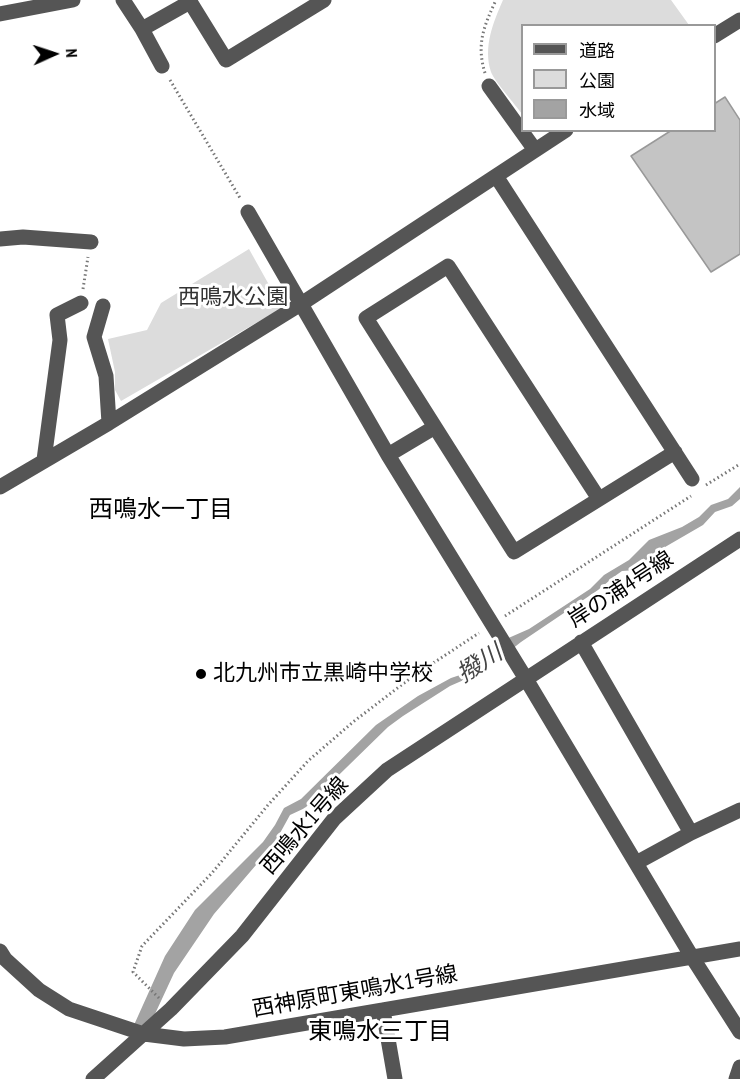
<!DOCTYPE html>
<html>
<head>
<meta charset="utf-8">
<style>
  body { margin:0 }
  #map { position:relative; width:740px; height:1079px; overflow:hidden; background:#fff; font-family:"PT Sans Narrow","Noto Sans JP",sans-serif }
  canvas { display:block }
  .legend { position:absolute; left:521px; top:24px; width:195px; height:108px; box-sizing:border-box; background:#fff; border:2px solid #999; margin:0; padding:8px 10px; list-style:none; font-size:18px; color:#000 }
  .legend li { display:flex; align-items:center; gap:12px; height:30px }
  .legend b { width:30px; border:2px solid #999 }
  .north { position:absolute; left:24px; top:24px; width:60px; height:60px; -webkit-text-stroke:4px #fff; paint-order:stroke; rotate:87deg; font-size:16px; font-weight:700; line-height:24px; text-align:center; color:#000 }
  .north::after { content:''; display:block; margin:auto; width:21px; height:27px; background:#000; clip-path:polygon(50% 0,100% 100%,50% 72%,0 100%) }
</style>
</head>
<body>
<div id="map">
<canvas width="740" height="1079"></canvas>
<ul class="legend">
<li><b style="height:8px;background:#555"></b>道路</li>
<li><b style="height:16px;background:#dcdcdc"></b>公園</li>
<li><b style="height:16px;background:#a3a3a3"></b>水域</li>
</ul>
<div class="north">N</div>
</div>
<script>
const c = document.querySelector('canvas').getContext('2d');
c.lineJoin = 'round';
function fill(path, color) {
  c.fillStyle = color;
  c.fill(path, 'evenodd');
}
function stroke(path, color, width, dash) {
  c.strokeStyle = color;
  c.lineWidth = width;
  c.lineCap = dash ? 'butt' : 'round';
  c.setLineDash(dash || []);
  c.stroke(path);
}
function label(font, color, halo, rows, align = 'center') {
  c.font = font + ' "PT Sans Narrow","Noto Sans JP",sans-serif';
  c.lineWidth = 6;
  c.setLineDash([]);
  c.textBaseline = 'middle';
  c.strokeStyle = halo;
  c.fillStyle = color;
  for (const [text, x, y, turn = 0] of rows) {
    c.save();
    c.translate(x, y);
    c.rotate((+turn || 0) * Math.PI / 180);
    c.textAlign = isNaN(turn) ? turn : align;
    if (halo) c.strokeText(text, 0, 0);
    c.fillText(text, 0, 0);
    c.restore();
  }
}
fill(new Path2D(`
  M503,0H671L689,25L522,26V114C515,104 495,82 491,72C483,47 493,23 503,0Z
  M249,249L282,308L121,401L115,390V372L108,339L147,330L161,303Z`), '#dcdcdc');
fill(new Path2D(`
  M740,487V499L732,506L715,512L703,525L653,554L636,570L622,571L615,576L598,590L521,642L497,661L485,663L466,679L450,686L403,716L388,727L305,808L290,815L274,844L214,914L174,973L148,1029L134,1025L165,956L195,910L263,842L275,825L284,808L301,799L376,725L418,696L451,678L466,673L485,657L488,647L529,629L590,589L604,575L629,560L649,540L682,527L699,517L711,505L728,499Z`), '#a3a3a3');
const building = new Path2D(`
  M725,97L740,120V254L711,272L631,156L672,130H714V104Z`);
fill(building, '#c4c4c4');
stroke(building, '#999', 1.5);
stroke(new Path2D(`
  M485,73C476,44 484,26 496,0
  M170,80L240,198
  M83,289L88,257
  M706,485L740,464
  M505,616L691,496
  M159,998L133,972L142,946L212,873L268,805L308,761L353,722L412,677L479,633`), '#777', 3, [1.5, 3]);
stroke(new Path2D(`
  M123,0L142,29L162,66
  M189,0L226,60L324,0
  M0,14L73,0
  M142,29L190,2
  M714,36L740,20
  M489,86L535,150
  M496,176L692,479
  M248,212L388,455L526,679L692,957L740,1032
  M0,239L23,237L91,242
  M103,306L94,337L106,376L109,423
  M388,455L435,427
  M44,460L60,340L57,315L81,303
  M0,487L109,423L301,304L566,130
  M599,499L448,266L366,318L514,552L675,452
  M581,642L691,833
  M636,863L691,833L740,810
  M0,951L5,959L39,990L69,1009L144,1034L184,1039L225,1037L740,949
  M383,1010L395,1079
  M93,1079L171,1009L242,936L334,819L387,770L740,539
  M736,1079L740,1067`), '#555', 15);
for (const [x, y, r, color] of [
  [201,674,6,"#000"]
]) {
  const dot = new Path2D();
  dot.arc(x, y, r, 0, 2 * Math.PI);
  c.fillStyle = color;
  c.fill(dot);
  stroke(dot, '#fff', 2);
}
label('22px', '#333', '#fff', [
  ["西鳴水公園",233,298]
]);
label('22px', '#000', '#fff', [
  ["岸の浦4号線",621,590,-33],
  ["西鳴水1号線",305,826,-49],
  ["西神原町東鳴水1号線",355,992,-10]
]);
label('22px', '#000', '#fff', [
  ["北九州市立黒崎中学校",213,674]
], 'left');
label('24px', '#000', '#fff', [
  ["西鳴水一丁目",161,510],
  ["東鳴水三丁目",380,1032]
]);
label('italic 24px', '#444', '#fff', [
  ["撥川",480,664,-33]
]);
</script>
</body>
</html>
